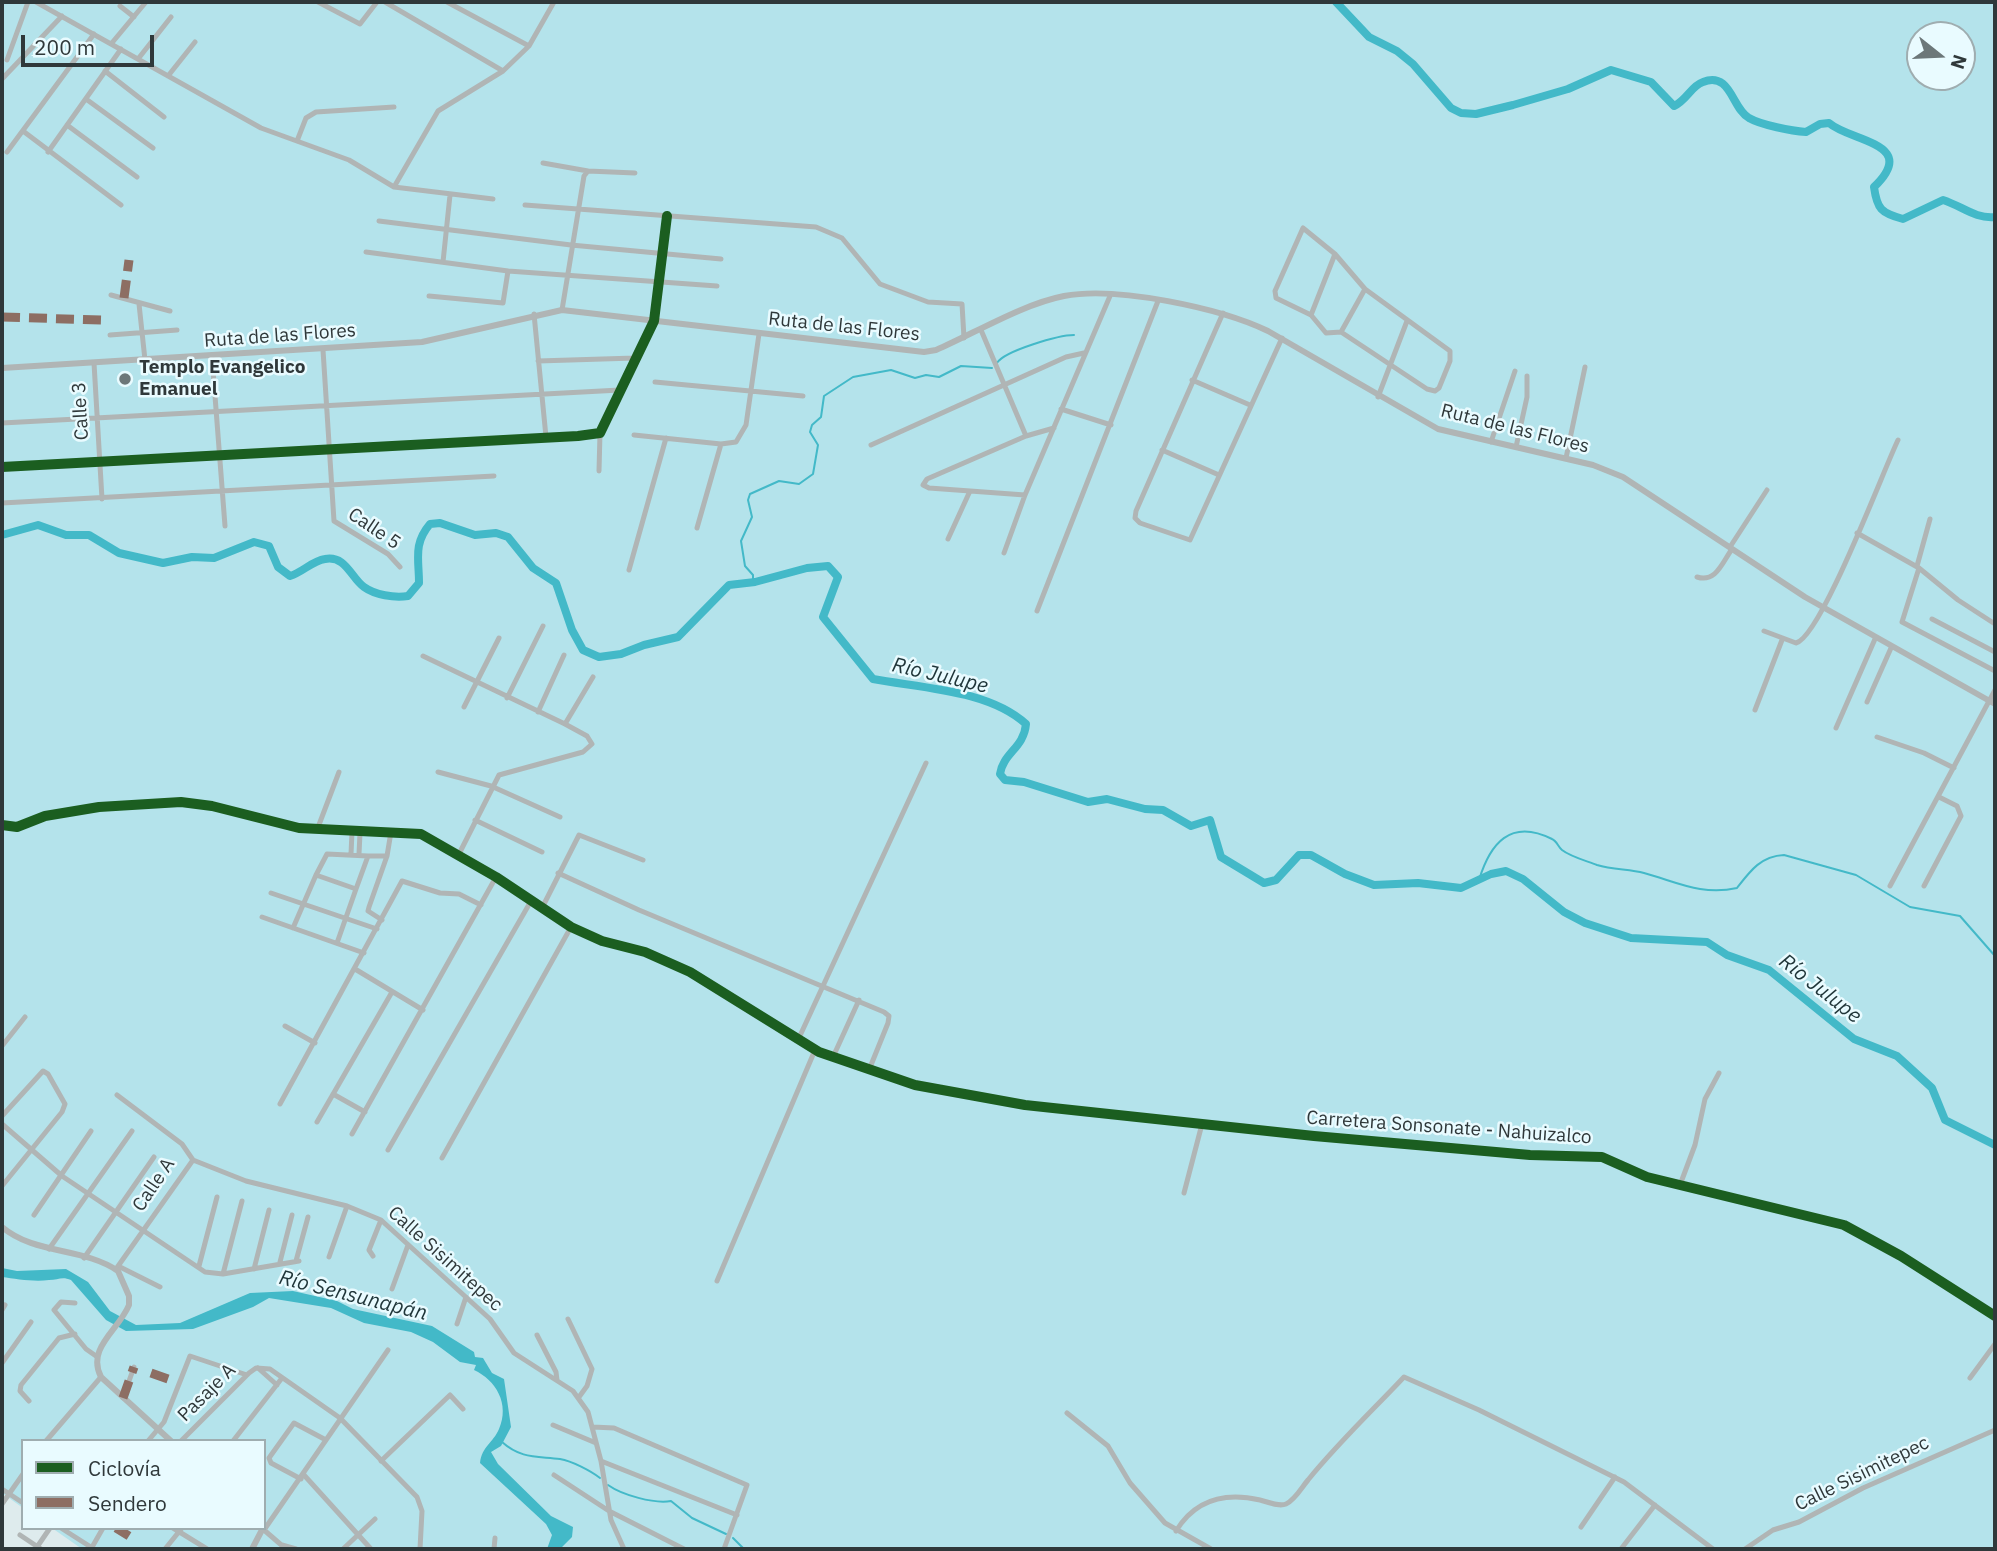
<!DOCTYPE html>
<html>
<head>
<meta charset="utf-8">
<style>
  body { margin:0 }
  #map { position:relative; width:1997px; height:1551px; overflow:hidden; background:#deebed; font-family:"IBM Plex Sans",sans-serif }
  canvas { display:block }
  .frame { position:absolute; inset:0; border:4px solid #2f383a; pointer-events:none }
  .legend { position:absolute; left:21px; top:1439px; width:245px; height:91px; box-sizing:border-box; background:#e9fbff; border:2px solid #9fadb0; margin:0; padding:9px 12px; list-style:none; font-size:21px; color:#2f383a }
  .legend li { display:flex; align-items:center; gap:14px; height:35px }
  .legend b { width:35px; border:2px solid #9fadb0 }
  .north { position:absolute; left:1906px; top:21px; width:70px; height:70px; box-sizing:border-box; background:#e9fbff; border:2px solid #9fadb0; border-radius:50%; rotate:108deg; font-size:19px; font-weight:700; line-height:28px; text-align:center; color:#2f383a }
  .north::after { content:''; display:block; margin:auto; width:24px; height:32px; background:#6c7779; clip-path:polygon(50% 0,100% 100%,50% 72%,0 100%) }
  .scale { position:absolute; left:21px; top:35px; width:133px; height:32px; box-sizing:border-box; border:4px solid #2f383a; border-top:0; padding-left:9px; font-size:21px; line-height:24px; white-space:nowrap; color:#2f383a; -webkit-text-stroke:5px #e9fbff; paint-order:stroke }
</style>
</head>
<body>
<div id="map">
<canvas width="1997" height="1551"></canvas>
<div class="frame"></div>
<ul class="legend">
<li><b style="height:9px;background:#1b5e20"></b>Ciclovía</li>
<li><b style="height:9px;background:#8d6e63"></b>Sendero</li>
</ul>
<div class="north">N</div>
<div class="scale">200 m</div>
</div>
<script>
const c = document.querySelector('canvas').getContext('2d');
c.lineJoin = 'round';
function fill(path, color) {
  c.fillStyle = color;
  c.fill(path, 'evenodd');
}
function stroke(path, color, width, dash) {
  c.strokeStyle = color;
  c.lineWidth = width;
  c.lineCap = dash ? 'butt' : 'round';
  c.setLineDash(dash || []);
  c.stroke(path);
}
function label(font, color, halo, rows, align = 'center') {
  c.font = font + ' "IBM Plex Sans",sans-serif';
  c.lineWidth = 5;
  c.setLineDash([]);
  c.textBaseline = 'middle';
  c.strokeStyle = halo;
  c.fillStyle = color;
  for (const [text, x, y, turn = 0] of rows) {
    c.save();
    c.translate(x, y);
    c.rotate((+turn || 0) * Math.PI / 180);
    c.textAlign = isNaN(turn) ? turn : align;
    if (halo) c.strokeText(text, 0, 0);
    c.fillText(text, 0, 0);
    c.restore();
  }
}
fill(new Path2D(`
  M2,2H1995V1549H82L52,1528H264V1441H23V1508L2,1493ZM1920,35H1962V77H1920Z`), '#b4e3eb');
fill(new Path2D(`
  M2,1268L17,1271L66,1269L88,1282L110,1311L136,1325L180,1323L250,1293L293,1291L337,1301L353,1309L432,1326L474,1352L475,1357L483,1358L492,1373L504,1379L511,1427L501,1446L491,1452L498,1464L551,1516L573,1527L572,1537L560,1549H547L552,1535L546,1524L480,1463C482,1446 493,1443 499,1429C510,1404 496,1380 474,1370L476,1365L460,1362L433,1342L411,1332L364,1323L331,1308L269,1298L253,1307L193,1329L126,1331L106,1320L71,1280C62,1276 58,1280 49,1280C34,1282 16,1279 2,1277Z`), '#43b9c8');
stroke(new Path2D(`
  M997,363C1004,351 1059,335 1074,335
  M753,582V575L745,566L741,541L752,517L748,500L750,494L779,481L799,484L813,474L818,445L810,432L812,425L821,417L824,396L853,377L891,370L915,378L926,375L939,377L961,366L992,368
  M1479,880C1490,844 1510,818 1552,839C1557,841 1558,847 1562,850C1571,857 1587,861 1597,865C1613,870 1629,869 1644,873C1677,882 1702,896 1737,888C1750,871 1761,856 1784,855L1856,875L1910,907L1960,916L1995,956
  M502,1442C521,1459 537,1456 560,1459C572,1461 591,1471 600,1478
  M608,1485C622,1495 654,1504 671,1501L692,1518L726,1534
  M733,1538L744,1549`), '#43b9c8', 2);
stroke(new Path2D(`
  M1336,2L1369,37L1397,51L1413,64L1451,108L1461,113L1476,114L1513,105L1568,89L1611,70L1651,82L1674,106C1687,100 1691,86 1703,82C1731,71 1732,109 1749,118C1761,125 1792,131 1806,132L1820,124L1829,123C1851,142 1920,143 1874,187C1877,209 1881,213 1903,219L1943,200C1962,206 1975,219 1995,217
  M2,535L38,525L66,535H89L119,553L163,563L192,557L214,558L254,542L269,546L278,567L290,576C303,572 312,561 325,559C346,555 351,578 364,587C375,595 394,598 408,596L419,583C419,559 413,544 430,524L440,523L475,535L496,533L508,537L533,568L556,583L572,630L583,650L599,657L621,654L644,645L678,637L729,585L755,582L807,568L828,566L838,577L823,617L873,679C921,688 989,690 1026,724C1024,748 1003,753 1000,774L1005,780L1024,782L1088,802L1107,799L1145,809L1163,810L1191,826L1210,820L1221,857L1264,883L1276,880L1299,855H1311L1345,874L1374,885L1418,883L1461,888L1491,874L1506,871L1523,879L1564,912L1585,923L1631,938L1707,942L1727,955L1769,970L1854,1039L1897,1056L1932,1088L1945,1120L1995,1145`), '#43b9c8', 8);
stroke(new Path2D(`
  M36,2L261,128L349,160L394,187L493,199
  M318,2L360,24L377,2
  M385,2L503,71
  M447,2L529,46
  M120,6L134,17
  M111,44L146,2
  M138,59L171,17
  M7,60L28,2
  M105,71L164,117
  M168,76L195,42
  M2,79L62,16
  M86,99L153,148
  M67,125L137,177
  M23,131L121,205
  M297,141L306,118L316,112L394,107
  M7,152L94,34
  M48,152L121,49
  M543,163L588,171
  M394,187L438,111L503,71L529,46L554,2
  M525,205L816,227L842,238L880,284L928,302L962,304L964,338
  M379,221L571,245L721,259
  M366,252L508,271L717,286
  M1335,254L1365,289
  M443,262L450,195
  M111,295L170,311
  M429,296L503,303L508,271
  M139,304L145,360
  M562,310L584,176L588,171L635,173
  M1223,313L1136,511L1135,518L1140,523L1190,540L1282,338
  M534,314L546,437
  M1311,315L1335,254L1303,228L1275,291L1276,298L1311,315L1326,333L1341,332L1427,389L1435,391L1439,388L1450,361V351L1365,289L1341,332
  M981,330L1026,436
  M110,335L177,330
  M323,350L334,521L388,554L400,567
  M212,357L225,526
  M538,361L635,358
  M94,363L102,499
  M1192,380L1250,405
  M655,382L803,396
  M1378,397L1407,321
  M1061,409L1111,425
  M2,423L620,390
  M634,435L721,444L736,442L746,425L759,334
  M1491,442L1515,371
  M871,445L1066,357L1084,353
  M1516,447L1527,397V376
  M1162,450L1219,475
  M1566,458L1585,367
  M2,467L578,436L600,433L654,321L667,216
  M599,471L600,433
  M1025,495L929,488L923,485L927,479L1026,436L1054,428
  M2,503L494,476
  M697,528L721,444
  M1857,533L1919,568L1902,622L1995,671
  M948,539L970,491
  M1730,547L1767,490
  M1004,553L1025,495L1110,296
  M1917,566L1930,519
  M1919,568L1958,600L1995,624
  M629,570L666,438
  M1697,577C1716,583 1722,563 1732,549
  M1037,611L1158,301
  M1932,619L1995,652
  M1764,631L1796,643C1821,637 1883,471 1898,440
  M423,656L565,724L587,736L592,744L583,752L499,775L459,854
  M507,698L543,626
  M1867,702L1891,648
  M464,707L499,638
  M1755,710L1782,640
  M538,712L564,655
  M565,724L593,677
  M1836,728L1875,639
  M1877,737L1924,753L1954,768
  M438,772L491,786L560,817
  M475,820L542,852
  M2,825L17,827L45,816L99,807L181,802L212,806L299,828L421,834L496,877L571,927L602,941L645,952L690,972L819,1052L915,1085L1025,1105L1314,1136L1530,1155L1602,1157L1647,1177L1844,1225L1901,1256L1995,1316
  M317,830L339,772
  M327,854L368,856L356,889L316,875Z
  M351,854L352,832
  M359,854L360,833
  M368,856H387
  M558,873L639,910L884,1012L889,1016L888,1023L869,1070
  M1890,886L1995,690
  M1924,886L1961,816L1957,806L1939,797
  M271,893L377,929
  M542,908L579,835L643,860
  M262,917L364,953
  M382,920L368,911L369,907L387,856L391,832
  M293,928L316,875
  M337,943L356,889
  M355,969L423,1010
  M285,1026L315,1043
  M798,1040L926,763
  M2,1046L25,1017
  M833,1057L859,1000
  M333,1094L365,1112
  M117,1095L182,1144L193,1160L246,1181L347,1206L381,1220L490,1319L514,1353L573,1391L588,1412L601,1461L611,1520L624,1549
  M280,1104L402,881L440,893L459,894L481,905
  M2,1116L43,1071L48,1074L65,1104L62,1112L2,1186
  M317,1122L392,992
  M2,1124L62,1176L205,1272L223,1274L299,1261
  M352,1134L496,877
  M388,1150L531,901
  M442,1158L571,927
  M1680,1185L1695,1145L1705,1099L1719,1073
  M1184,1193L1202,1124
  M34,1215L91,1131
  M49,1249L132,1131
  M373,1256L369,1250L381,1220
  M329,1257L347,1206
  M84,1258L154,1157
  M296,1261L308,1217
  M280,1262L292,1215
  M118,1266L160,1287
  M199,1266L217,1197
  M116,1269L193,1160
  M254,1269L269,1210
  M223,1274L242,1201
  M717,1281L815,1050
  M392,1289L408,1245
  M75,1303L61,1302L54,1310L86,1349L96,1356
  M2,1310L5,1305
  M568,1319L592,1369L587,1386L579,1397
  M457,1324L466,1297
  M537,1335L556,1372L557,1380
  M2,1363L31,1322
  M258,1368L277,1385
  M1970,1378L1995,1344
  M123,1398L134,1367
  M29,1401L20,1391L21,1385L59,1338L75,1334
  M1067,1413L1108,1446L1130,1483L1165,1523L1211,1549
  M553,1425L596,1443
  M593,1427L614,1428L747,1485L724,1549
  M46,1441L101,1377
  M148,1441L164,1422L190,1356L247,1375
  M181,1441L249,1373L256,1368L270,1369L340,1418L417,1497L422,1511L420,1549
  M233,1441L282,1378
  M381,1461L450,1395L463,1409
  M601,1461L737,1515
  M304,1475L371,1549
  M554,1475L609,1511L684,1549
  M301,1479L271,1463L269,1458L294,1423L326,1440
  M2,1489L23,1503
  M2,1504L23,1474
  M1581,1527L1615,1477
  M61,1528L94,1549
  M173,1528L207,1549
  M1176,1531C1195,1500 1225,1492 1260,1500C1268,1502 1279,1507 1286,1504C1295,1500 1302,1487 1308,1480C1339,1442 1371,1412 1404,1377L1479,1410L1624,1482L1713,1549
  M20,1535L41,1549
  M282,1545L296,1549
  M37,1547L50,1528
  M91,1549L103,1528
  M165,1549L182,1528
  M286,1549L264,1530L388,1350
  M343,1549L375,1519
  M494,1549L495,1538
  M1621,1549L1655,1505
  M1745,1549L1773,1530L1799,1522L1863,1488L1995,1430`), '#b0b5b5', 5);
stroke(new Path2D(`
  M2,368L422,342L562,310L924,352L936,350C975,333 1023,304 1064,296C1117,286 1220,308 1268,331L1438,429L1593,465L1623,477L1805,597L1995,704
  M2,1227C35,1255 83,1247 118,1271L129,1296V1305C119,1330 86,1348 101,1377L171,1441
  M252,1549L263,1528`), '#b0b5b5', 6);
stroke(new Path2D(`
  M124,298L129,260
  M2,317L101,320
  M151,1373L171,1380
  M123,1398L134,1367
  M116,1528L129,1536`), '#8d6e63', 9, [18, 9]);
stroke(new Path2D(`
  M2,467L578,436L600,433L654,321L667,216
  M2,825L17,827L45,816L99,807L181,802L212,806L299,828L421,834L496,877L571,927L602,941L645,952L690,972L819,1052L915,1085L1025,1105L1314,1136L1530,1155L1602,1157L1647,1177L1844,1225L1901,1256L1995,1316`), '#1b5e20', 10);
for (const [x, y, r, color] of [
  [125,379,7,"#6c7779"]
]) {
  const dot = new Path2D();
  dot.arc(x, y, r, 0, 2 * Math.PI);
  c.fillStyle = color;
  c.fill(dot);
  stroke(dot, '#e9fbff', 2.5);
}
label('19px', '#2f383a', '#e9fbff', [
  ["Ruta de las Flores",844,327,6],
  ["Ruta de las Flores",280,336,-4],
  ["Calle 3",81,411,-93],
  ["Ruta de las Flores",1515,429,14],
  ["Calle 5",374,529,34],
  ["Carretera Sonsonate - Nahuizalco",1449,1128,4],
  ["Calle A",154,1185,-56],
  ["Calle Sisimitepec",445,1259,42],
  ["Pasaje A",207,1393,-45],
  ["Calle Sisimitepec",1862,1474,-26]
]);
label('bold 19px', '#2f383a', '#e9fbff', [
  ["Templo Evangelico",139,368],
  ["Emanuel",139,390]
], 'left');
label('italic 21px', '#1f3539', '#e9fbff', [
  ["Río Julupe",940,676,13],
  ["Río Julupe",1820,989,38],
  ["Río Sensunapán",353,1296,14]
]);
</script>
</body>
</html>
